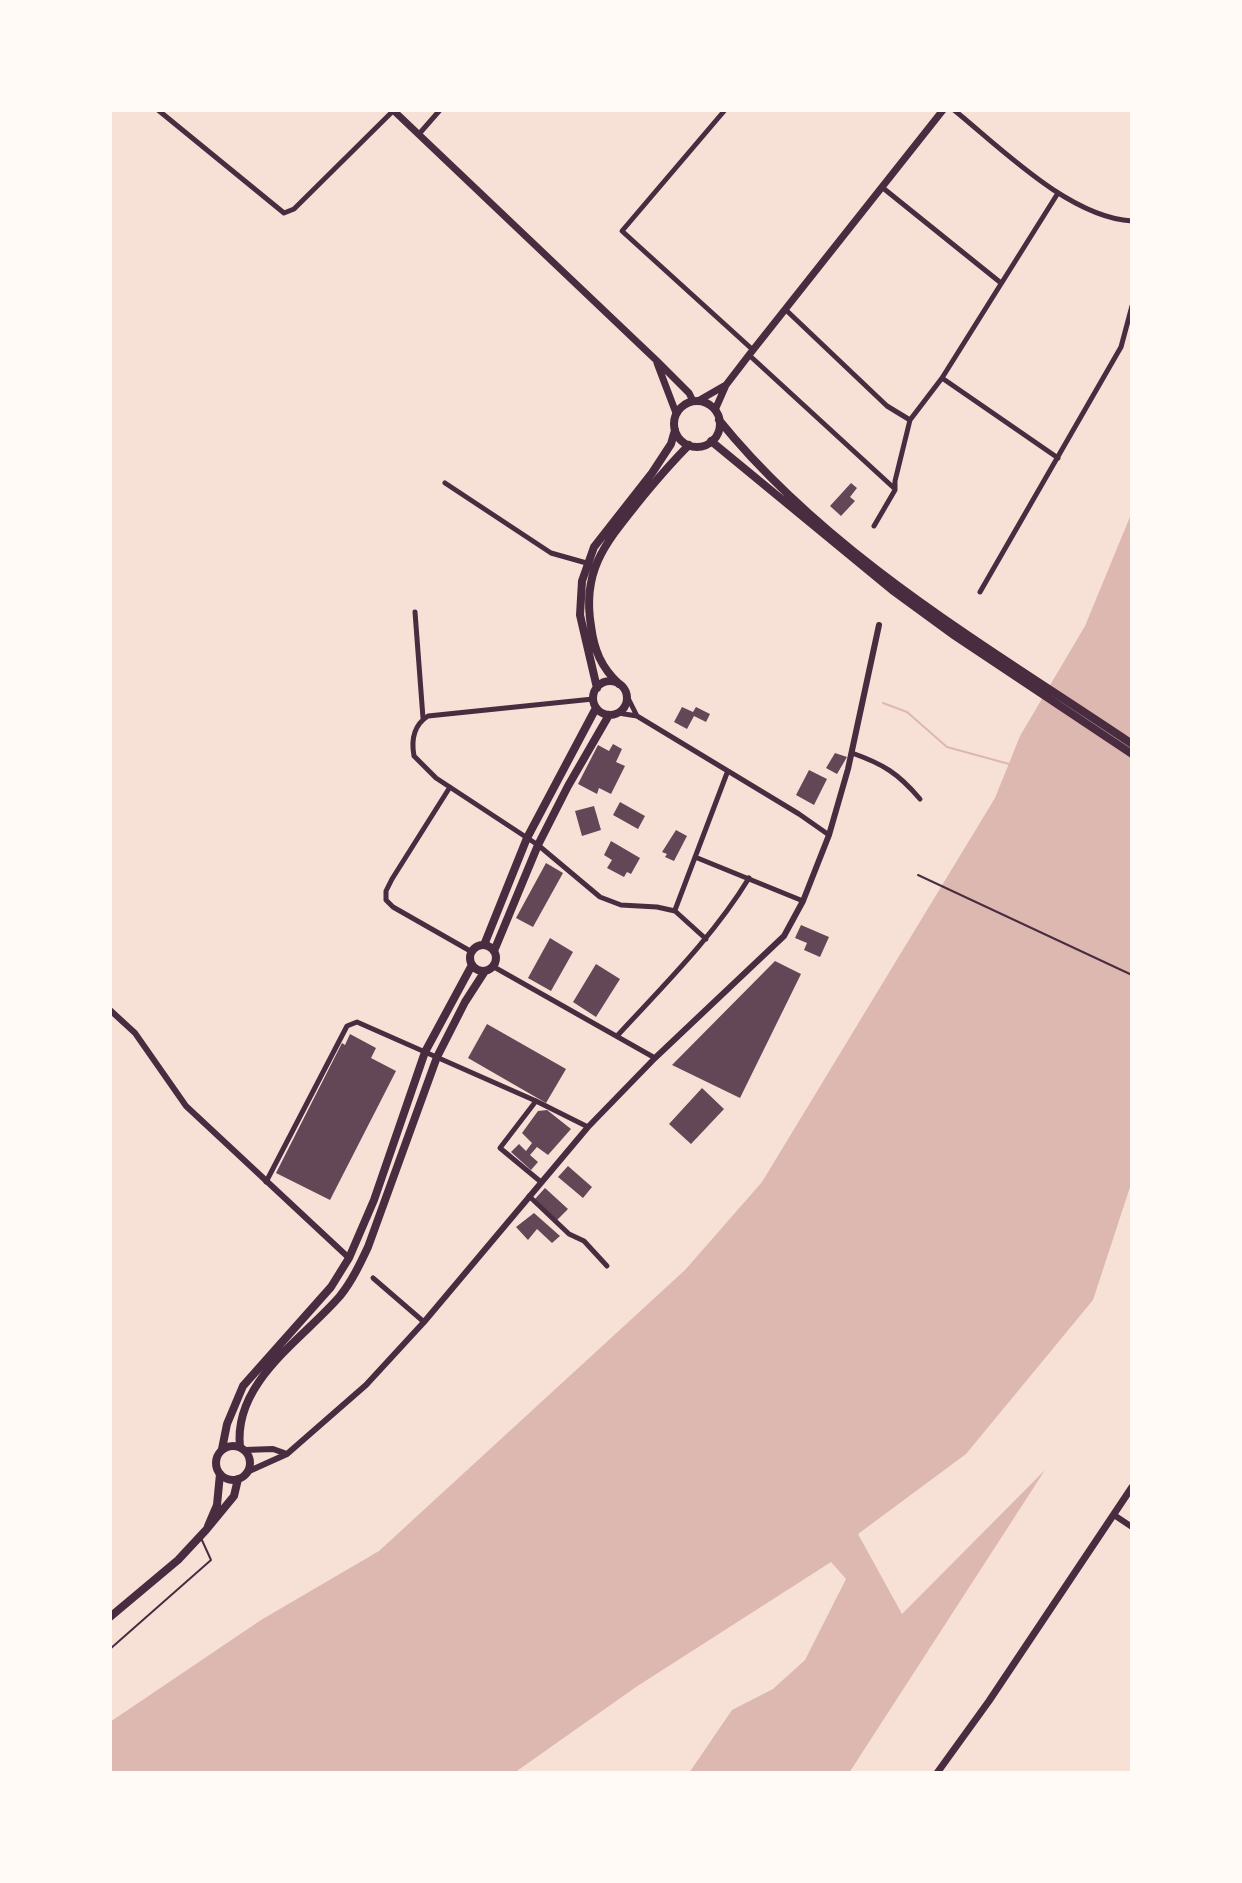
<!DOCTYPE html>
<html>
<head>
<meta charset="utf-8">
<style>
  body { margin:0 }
  #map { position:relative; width:1242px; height:1883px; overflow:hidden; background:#f7e1d7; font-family:Overpass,sans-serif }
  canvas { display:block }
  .frame { position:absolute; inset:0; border:112px solid #fffaf5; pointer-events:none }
</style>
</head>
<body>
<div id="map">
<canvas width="1242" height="1883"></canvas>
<div class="frame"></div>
</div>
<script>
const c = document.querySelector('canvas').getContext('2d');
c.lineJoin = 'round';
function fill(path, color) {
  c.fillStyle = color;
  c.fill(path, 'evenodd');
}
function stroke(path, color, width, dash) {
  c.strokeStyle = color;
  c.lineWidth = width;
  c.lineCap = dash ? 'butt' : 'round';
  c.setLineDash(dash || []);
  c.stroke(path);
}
fill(new Path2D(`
  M1132,512V1181L1093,1300L966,1454L858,1534L902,1614L1045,1470L849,1773H689L732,1710L773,1689L805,1660L846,1579L831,1562L636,1687L514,1773H110V1722L261,1620L379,1551L685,1270L762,1182L995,798L1020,736L1085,626Z`), '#dcb8b0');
stroke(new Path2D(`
  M883,703L907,712L947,747L1009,764`), '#dcb8b0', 2);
fill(new Path2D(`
  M851,483L857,488L850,497L855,501L841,516L830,506Z
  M682,707L693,712L696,707L710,714L706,722L694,716L687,729L674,722Z
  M613,744L622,749L616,762L625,766L611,794L599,788L597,794L578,784L598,745L609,751Z
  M835,753L847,757L837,774L826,768Z
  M809,770L827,779L814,805L796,795Z
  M620,802L645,816L638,829L613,815Z
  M594,806L601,830L582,836L575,811Z
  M676,830L687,836L674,861L665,857L667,854L662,852Z
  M611,841L640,858L631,874L627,872L624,877L607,868L612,860L604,855Z
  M546,863L563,873L533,927L516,918Z
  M801,925L829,937L820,957L804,950L807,943L795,938Z
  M550,938L573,952L551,991L528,978Z
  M775,961L801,974L740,1098L672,1065Z
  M596,964L620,979L596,1017L573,1002Z
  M487,1024L566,1069L546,1103L468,1058Z
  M350,1034L376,1048L371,1058L396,1071L330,1200L276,1173L342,1043L345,1045Z
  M702,1088L724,1109L691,1144L669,1124Z
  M547,1110L571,1129L548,1155L537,1147L530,1155L538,1162L531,1170L511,1152L519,1144L526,1151L532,1143L522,1133L538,1111Z
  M568,1166L592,1187L583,1198L558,1177Z
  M545,1188L568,1209L557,1220L535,1199Z
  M534,1213L560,1236L552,1243L537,1229L528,1240L516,1227Z`), '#644757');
stroke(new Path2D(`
  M918,875L1132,975`), '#4a2c40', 2);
stroke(new Path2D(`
  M110,1649L211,1560L201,1538`), '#4a2c40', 2);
stroke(new Path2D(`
  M158,110L284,213L294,209L394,110
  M725,110L622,231L753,350
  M954,110C1002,149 1069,217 1132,221
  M419,134L440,110
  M883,188L1001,283
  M786,310L887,406L910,420
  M749,355L895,489
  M942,378L1058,458
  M445,483L551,553L590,564
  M874,526L895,490V481L910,420L942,378L1058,193
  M980,592L1121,347L1132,306
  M415,612L423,718
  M626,694L637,716
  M593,699L428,716C414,725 411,740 414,756L436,778L538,845L600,897L621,905L657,907L675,911L706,939
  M618,713L637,716L799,814L829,835
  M852,753C883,764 898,773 920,799
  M450,787L392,879L386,891V900L393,907L472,952
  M695,857L803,901
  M675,910L727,773
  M494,967L655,1058
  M617,1036C664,985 713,937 749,878
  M536,1101L500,1148L541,1182
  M266,1182L347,1026L357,1022L536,1101L588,1127
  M529,1196L569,1234L584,1241L607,1266
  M373,1278L424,1322`), '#4a2c40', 5);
stroke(new Path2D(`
  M110,1010L135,1033L186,1106L349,1258
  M245,1450L273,1449L287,1454
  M247,1472L287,1454L366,1385L424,1322L588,1127L655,1058L784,936L803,901L829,835L848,769L879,625
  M1114,1515L1132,1527`), '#4a2c40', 6);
stroke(new Path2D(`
  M393,110L656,360L689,393L693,401
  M657,363L676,413`), '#4a2c40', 7);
stroke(new Path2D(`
  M698,401L724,386
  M715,410L726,385L749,355L943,110
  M937,1773L989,1701L1132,1487`), '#4a2c40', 7);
stroke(new Path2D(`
  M674 424a23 23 0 1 1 46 0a23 23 0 1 1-46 0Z
  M719,420C829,556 988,647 1132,744
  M711,441L892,590L955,636L1132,754
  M593 698a17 17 0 1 1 34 0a17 17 0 1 1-34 0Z
  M619,684C601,667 594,650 591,626C582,572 604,545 636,505C653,484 670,464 689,445
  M597,688L580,615L582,581L594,547L652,473L671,444L675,430
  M470 958a13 13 0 1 1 26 0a13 13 0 1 1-26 0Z
  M484,945L527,838L596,708
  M494,951L538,845L568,786L609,715
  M216 1463a17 17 0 1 1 34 0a17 17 0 1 1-34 0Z
  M240,1447C233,1382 302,1340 340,1296C352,1281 360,1264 368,1247L437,1057L465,1002L485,971
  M222,1449L227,1424L243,1386L331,1287L349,1258L374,1200L425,1052L472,965
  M208,1526L217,1505L220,1474
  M110,1617L178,1560L206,1530L234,1496L238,1479`), '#4a2c40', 8);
</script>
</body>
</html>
